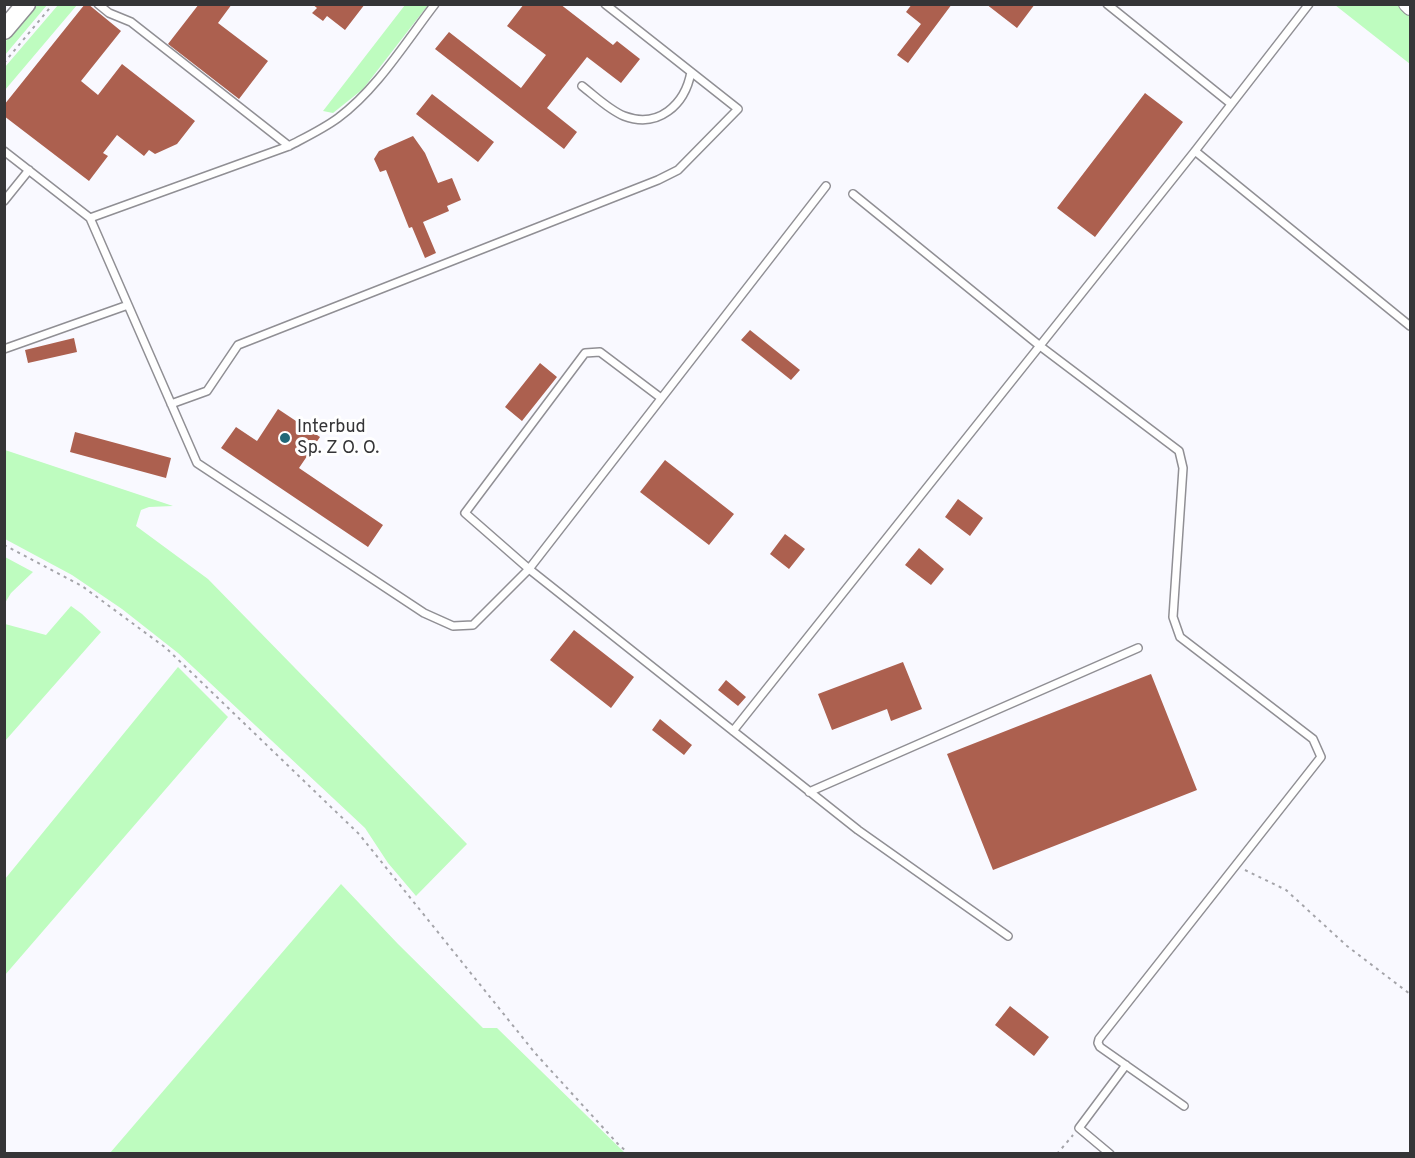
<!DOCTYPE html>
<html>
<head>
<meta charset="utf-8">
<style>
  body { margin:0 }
  #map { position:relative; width:1415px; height:1158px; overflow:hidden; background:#f9f9ff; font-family:Overpass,sans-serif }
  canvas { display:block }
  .frame { position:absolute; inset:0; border:6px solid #353537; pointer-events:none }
</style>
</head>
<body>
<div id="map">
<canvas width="1415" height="1158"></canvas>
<div class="frame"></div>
</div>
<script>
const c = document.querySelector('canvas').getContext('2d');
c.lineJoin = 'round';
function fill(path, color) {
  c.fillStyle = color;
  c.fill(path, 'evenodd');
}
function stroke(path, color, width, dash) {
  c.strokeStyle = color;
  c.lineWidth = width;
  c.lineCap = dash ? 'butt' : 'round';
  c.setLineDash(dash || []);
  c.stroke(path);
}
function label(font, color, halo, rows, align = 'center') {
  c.font = font + ' Overpass,sans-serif';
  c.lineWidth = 6;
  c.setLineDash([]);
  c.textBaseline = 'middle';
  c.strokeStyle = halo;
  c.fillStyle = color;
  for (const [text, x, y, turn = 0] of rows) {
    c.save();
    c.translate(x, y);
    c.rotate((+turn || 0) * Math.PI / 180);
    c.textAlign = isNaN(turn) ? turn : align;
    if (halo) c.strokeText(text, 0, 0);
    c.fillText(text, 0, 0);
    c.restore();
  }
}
fill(new Path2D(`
  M36,5H47L5,55V42Z
  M58,5H77L5,90V67Z
  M405,5H428L363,89L333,113L323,111Z
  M1335,5H1402L1410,11V64Z
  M5,450L173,506L149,507L141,510L136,526L208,579L467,844L416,896L388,863L365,828L178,653L122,609L72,575L5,539Z
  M5,557L33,572L11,593L5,603Z
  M71,606L82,614L101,632L5,741V624L46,635Z
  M178,667L228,717L5,975V879Z
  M341,884L398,944L483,1028H497L625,1153H110Z`), '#befcbf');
fill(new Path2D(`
  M85,4H88L121,31L81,81L98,95L122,64L195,121L177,144L155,154L149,150L144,156L117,135L103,153L108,156L89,181L4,116V105Z
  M199,4H232L218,23L268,61L239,99L168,44Z
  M312,4H365L345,30L327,16L323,21L312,13L317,8Z
  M524,4H560L613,45L617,41L640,59L621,83L587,57L547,108L577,132L564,149L435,49L449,32L521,88L546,55L507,26Z
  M912,4H952L908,63L897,55L921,24L906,12Z
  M986,4H1035L1017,28Z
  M1145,93L1183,122L1095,237L1057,208Z
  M432,94L494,142L478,162L416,114Z
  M413,136L425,153L438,183L452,178L461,200L447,206L449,211L423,222L436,253L425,258L412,227L409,228L386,170L380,172L374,159L379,151Z
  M750,330L800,370L791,380L741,340Z
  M74,338L77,352L28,363L25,350Z
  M540,363L557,377L522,421L505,407Z
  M278,409L320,437L299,468L383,525L368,547L221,448L236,427L257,441Z
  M75,432L171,458L166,478L70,452Z
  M665,460L734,514L709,545L640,492Z
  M958,499L983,518L970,536L945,517Z
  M785,534L805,549L789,569L770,554Z
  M919,548L944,569L931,585L905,565Z
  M574,630L634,677L611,708L550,660Z
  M903,662L922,709L891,721L887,709L832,730L818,694Z
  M1151,674L1197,790L993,870L947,754Z
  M726,680L746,697L738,706L718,690Z
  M660,719L692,745L684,755L652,730Z
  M1010,1006L1049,1037L1034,1056L995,1025Z`), '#ac604f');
const service = new Path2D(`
  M98,4L109,13L131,22L289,146
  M1107,4L1230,103
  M582,86C595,96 609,110 624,116C658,129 685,105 691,72
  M4,151L90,218L197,463L424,613L453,626L473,625L529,569L826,186
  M1195,151L1410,326
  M853,194L1040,346L1179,451L1183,468L1173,617L1180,637L1313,739L1321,757L1099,1039L1098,1043L1100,1047L1184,1106
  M4,201L29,170
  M90,218L289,146C306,137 323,129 338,118C377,89 405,43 435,4
  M4,349L128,305
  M661,398L600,352L585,353L465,513L529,569L858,830L1008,936
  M171,404L207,391L238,345L658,180L678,170L738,109L605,4
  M733,731L1195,151L1309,4
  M809,792L1138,648
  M1110,1154L1079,1128L1126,1065`);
const minor = new Path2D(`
  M1406,4L1410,8`);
const secondary = new Path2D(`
  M4,30L26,4`);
stroke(service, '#908f94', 10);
stroke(minor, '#908f94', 16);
stroke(secondary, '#908f94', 21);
stroke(new Path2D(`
  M4,63L53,4
  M4,545L82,586L166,648L359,834L535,1053L618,1144L629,1154
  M1245,870L1286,890L1347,946L1410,994
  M1057,1154L1073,1135`), '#a4a4a9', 2, [3, 4.5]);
stroke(service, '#fff', 7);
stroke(minor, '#fff', 14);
stroke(secondary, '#fff', 18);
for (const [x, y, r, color] of [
  [285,438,6,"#216777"]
]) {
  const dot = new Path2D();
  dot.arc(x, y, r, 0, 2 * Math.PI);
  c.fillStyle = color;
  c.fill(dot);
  stroke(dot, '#fff', 2);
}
label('18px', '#353537', '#fff', [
  ["Interbud",297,428],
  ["Sp. Z O. O.",297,449]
], 'left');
</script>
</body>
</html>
